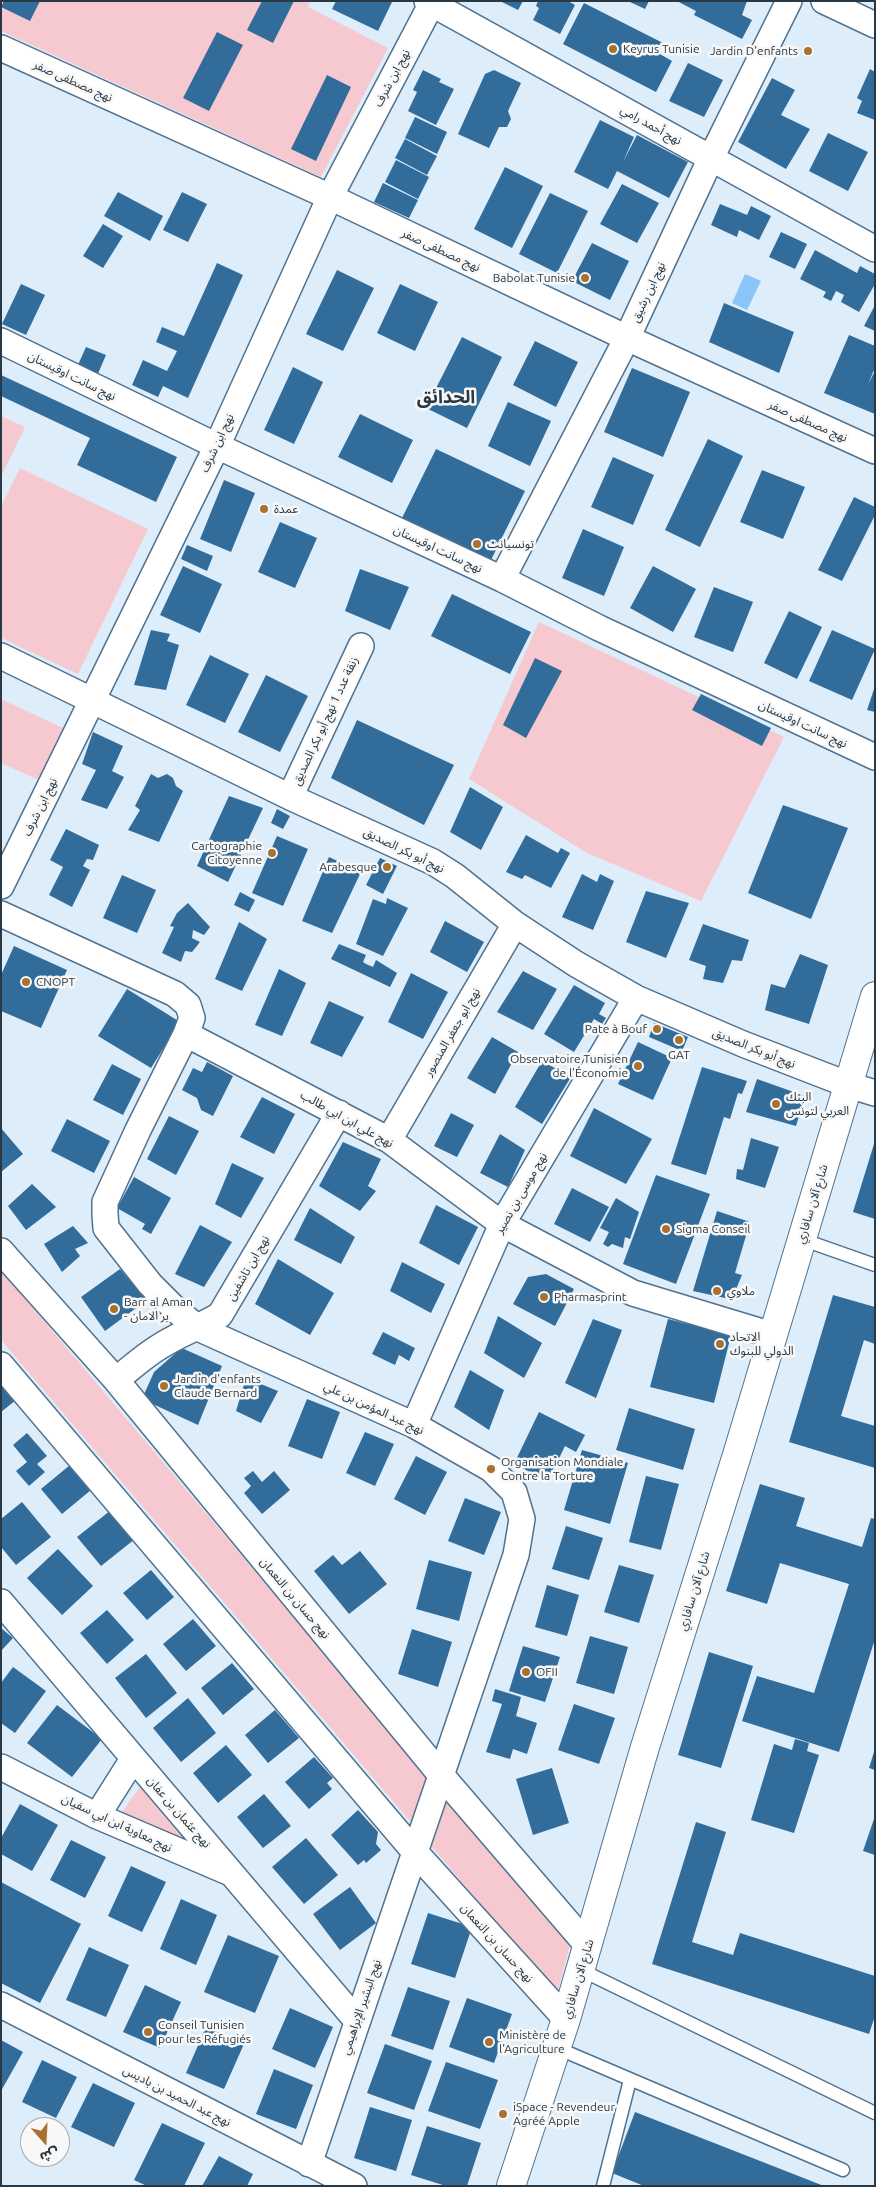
<!DOCTYPE html>
<html>
<head>
<meta charset="utf-8">
<style>
  body { margin:0 }
  #map { position:relative; width:876px; height:2187px; overflow:hidden; background:#deedfa; font-family:Ubuntu,"Noto Sans Arabic",sans-serif }
  canvas { display:block }
  .frame { position:absolute; inset:0; border:2px solid #293845; pointer-events:none }
  .north { position:absolute; left:20px; top:2117px; width:50px; height:50px; box-sizing:border-box; background:#f7f8f7; border:1px solid #a5abb0; border-radius:50%; rotate:161deg; font-size:14px; font-weight:700; line-height:20px; text-align:center; color:#293845 }
  .north::after { content:''; display:block; margin:auto; width:18px; height:22px; background:#aa7030; clip-path:polygon(50% 0,100% 100%,50% 72%,0 100%) }
</style>
</head>
<body>
<div id="map">
<canvas width="876" height="2187"></canvas>
<div class="frame"></div>
<div class="north">ش</div>
</div>
<script>
const c = document.querySelector('canvas').getContext('2d');
c.lineJoin = 'round';
function fill(path, color) {
  c.fillStyle = color;
  c.fill(path, 'evenodd');
}
function stroke(path, color, width, dash) {
  c.strokeStyle = color;
  c.lineWidth = width;
  c.lineCap = dash ? 'butt' : 'round';
  c.setLineDash(dash || []);
  c.stroke(path);
}
function label(font, color, halo, rows, align = 'center') {
  c.font = font + ' Ubuntu,"Noto Sans Arabic",sans-serif';
  c.lineWidth = 5;
  c.setLineDash([]);
  c.textBaseline = 'middle';
  c.strokeStyle = halo;
  c.fillStyle = color;
  for (const [text, x, y, turn = 0] of rows) {
    c.save();
    c.translate(x, y);
    c.rotate((+turn || 0) * Math.PI / 180);
    c.textAlign = isNaN(turn) ? turn : align;
    if (halo) c.strokeText(text, 0, 0);
    c.fillText(text, 0, 0);
    c.restore();
  }
}
fill(new Path2D(`
  M1,1H310L308,7L388,48L321,177L3,32L1,30Z
  M1,416L25,427L1,477Z
  M20,468L148,529L78,674L1,638V507Z
  M539,622L784,737L701,901L587,853L469,779Z
  M1,699L65,729L41,781L1,763Z
  M1,1270L570,1945L557,1994L1,1340Z
  M144,1781L214,1860L120,1815Z`), '#f6c9d1');
fill(new Path2D(`
  M745,274L761,281L747,310L732,303Z`), '#89c5f9');
fill(new Path2D(`
  M4,1H40L30,21L1,7Z
  M262,1H294L273,43L247,30Z
  M336,1H390L392,2L378,31L332,9Z
  M500,1H523L518,10Z
  M538,1H568L575,5L560,34L533,20L539,8L536,6Z
  M628,1H649L645,9Z
  M677,1H747L742,15L752,20L742,39L694,15L696,11Z
  M584,3L663,43L658,53L672,61L656,92L563,44Z
  M217,32L243,45L209,111L183,98Z
  M688,63L723,80L704,117L669,101Z
  M870,69L875,72V120L857,113L862,101L857,98Z
  M423,70L441,79L439,82L454,89L436,125L408,111L417,92L413,90Z
  M494,70L521,83L508,111L511,119L507,127H499L489,148L458,134L485,74Z
  M327,75L351,87L316,161L291,149Z
  M772,78L795,90L781,115L810,129L786,169L738,142Z
  M415,117L447,132L437,154L405,138Z
  M600,120L634,137L623,162L637,135L688,162L669,198L617,171L608,189L574,172Z
  M828,133L868,152L848,191L809,171Z
  M405,139L437,156L427,175L395,158Z
  M396,160L429,177L418,199L385,182Z
  M505,167L543,186L512,248L474,229Z
  M383,183L418,200L409,218L374,202Z
  M622,184L659,203L637,243L600,224Z
  M118,192L163,216L150,241L104,216Z
  M182,192L207,204L188,242L163,230Z
  M550,193L588,211L557,273L519,254Z
  M720,204L747,215L751,206L771,216L759,240L739,230L737,237L711,225Z
  M103,224L123,236L103,268L83,256Z
  M781,232L807,244L795,269L769,257Z
  M592,243L629,261L610,300L572,281Z
  M815,250L857,273L860,266L875,274V284L859,312L841,302L844,295L836,291L831,301L823,297L826,292L800,279Z
  M217,263L243,275L188,398L163,386L158,397L132,385L143,360L167,371L177,351L156,342L162,327L184,336Z
  M337,270L374,288L343,351L306,334Z
  M21,284L45,295L26,335L2,324Z
  M400,284L438,302L415,351L377,333Z
  M724,303L794,332L779,373L709,342Z
  M875,305V331L864,326Z
  M849,335L875,346V368L868,384L875,371V414L824,393Z
  M462,337L502,357L467,428L426,408Z
  M535,341L578,362L556,407L513,385Z
  M86,347L106,355L97,376L77,367Z
  M293,367L323,382L294,444L264,430Z
  M632,368L690,392L663,457L604,432Z
  M1,375L177,457L156,502L77,465L90,438L1,396Z
  M508,402L551,421L530,466L488,446Z
  M360,414L413,440L392,483L338,457Z
  M708,439L743,456L700,547L665,530Z
  M436,449L525,491L491,560L402,518Z
  M613,457L654,475L633,525L591,507Z
  M762,470L805,487L783,539L740,522Z
  M224,480L255,493L231,552L200,539Z
  M854,497L875,507V515L842,581L818,570Z
  M280,522L317,538L295,588L258,572Z
  M583,529L624,547L604,596L562,578Z
  M187,545L213,556L207,571L181,559Z
  M183,566L222,584L200,633L160,615Z
  M653,566L696,589L673,632L630,608Z
  M360,569L409,587L390,630L345,611Z
  M714,587L753,602L733,652L694,637Z
  M452,594L531,632L510,674L431,636Z
  M789,611L822,627L797,679L764,663Z
  M151,630L170,634L167,641L179,645L166,690L134,685Z
  M832,630L875,649L852,700L809,681Z
  M210,655L249,674L225,723L186,705Z
  M535,658L562,671L526,738L503,725Z
  M266,675L308,696L280,752L238,732Z
  M874,689H875V712L867,710Z
  M701,694L771,728L762,746L692,710Z
  M357,720L454,765L424,825L331,778Z
  M93,732L123,746L112,771L124,777L107,809L81,800L96,770L82,764Z
  M151,774L158,778L167,774L173,778L176,786L183,791L159,842L128,830L140,810L135,806Z
  M470,787L503,807L481,850L450,832Z
  M229,796L263,808L228,882L197,866Z
  M783,805L848,828L811,919L748,893Z
  M277,809L290,816L283,829L271,823Z
  M66,829L99,845L93,860L87,859L83,866L90,870L72,907L49,895L63,867L50,860Z
  M526,835L558,853L561,848L570,853L551,888L525,875L522,879L506,872Z
  M277,836L308,849L283,906L252,893Z
  M329,857L361,872L332,933L302,921Z
  M380,858L397,866L383,894L366,885Z
  M582,874L597,882L600,874L614,881L593,930L562,917Z
  M122,875L156,890L137,933L103,918Z
  M646,891L689,903L666,958L626,942Z
  M240,892L255,900L249,912L234,905Z
  M387,898L408,908L383,956L356,944L373,899L386,904Z
  M188,903L210,927L204,935L193,930L192,938L200,942L192,952L185,951L181,962L162,953L174,927L170,926L177,913Z
  M445,921L484,942L467,972L430,952Z
  M239,922L267,939L242,991L215,979Z
  M703,924L749,940L742,961L732,960L723,983L703,979L706,966L689,960Z
  M339,944L366,955L363,962L366,964L373,967L376,960L397,973L390,987L331,959Z
  M14,946L67,970L41,1028L1,1011V975Z
  M800,954L828,965L809,1024L765,1010L771,984L785,988Z
  M279,969L306,983L282,1036L255,1025Z
  M523,971L557,989L533,1030L497,1012Z
  M411,973L448,992L423,1039L388,1022Z
  M574,985L605,1003L599,1014L606,1018L602,1024L594,1019L574,1052L544,1034Z
  M127,989L180,1022L151,1068L98,1036Z
  M329,1001L364,1017L342,1057L310,1043Z
  M654,1023L688,1037L682,1051L649,1037Z
  M492,1037L518,1052L495,1094L467,1078Z
  M638,1042L672,1058L653,1100L618,1084Z
  M542,1061L571,1077L542,1124L515,1107Z
  M207,1062L233,1076L213,1116L201,1110L197,1098L182,1090L193,1068L202,1072Z
  M112,1064L141,1079L123,1115L93,1100Z
  M702,1067L747,1081L742,1094L738,1093L730,1119L724,1117L706,1175L671,1164Z
  M757,1079L805,1096L796,1126L746,1112Z
  M262,1097L295,1114L274,1154L240,1137Z
  M594,1108L652,1139L626,1184L570,1156Z
  M451,1113L474,1125L457,1157L434,1146Z
  M169,1116L199,1131L176,1175L147,1159Z
  M67,1119L110,1141L94,1173L51,1151Z
  M1,1128L23,1154L1,1172Z
  M500,1134L525,1150L508,1187L480,1173Z
  M751,1138L779,1147L765,1188L736,1179L737,1169L743,1170Z
  M343,1142L381,1159L368,1186L376,1191L360,1211L319,1186Z
  M874,1144H875V1219L853,1212Z
  M232,1163L264,1178L241,1218L215,1204Z
  M656,1175L710,1194L676,1284L623,1264Z
  M134,1177L171,1198L151,1234L142,1229L145,1224L117,1208Z
  M32,1184L56,1207L26,1230L8,1206Z
  M572,1188L609,1207L590,1242L554,1224Z
  M616,1198L639,1212L630,1239L625,1237L623,1248L612,1244L608,1247L603,1244L609,1232L600,1228Z
  M436,1205L478,1227L459,1265L419,1243Z
  M310,1208L355,1237L341,1264L294,1240Z
  M717,1211L750,1222L735,1273L742,1275L734,1294L725,1298L693,1291Z
  M200,1225L232,1242L204,1287L175,1274Z
  M73,1226L88,1243L75,1249L80,1256L62,1272L44,1244Z
  M278,1259L334,1293L310,1335L255,1304Z
  M402,1262L445,1284L431,1313L390,1291Z
  M120,1269L147,1300L105,1331L81,1297Z
  M546,1274L574,1289L555,1326L513,1304L528,1277Z
  M833,1295L875,1307V1344L864,1340L841,1416L875,1426V1468L789,1442Z
  M498,1316L542,1343L524,1378L484,1353Z
  M593,1319L622,1330L596,1398L565,1383Z
  M668,1319L731,1335L714,1403L650,1387Z
  M383,1332L415,1348L409,1361L399,1355L395,1365L372,1354Z
  M184,1349L222,1366L198,1425L142,1399L154,1372L178,1351Z
  M470,1370L504,1390L489,1430L454,1407Z
  M246,1378L278,1391L261,1423L236,1411Z
  M1,1382L16,1400L1,1412Z
  M307,1399L340,1412L322,1459L288,1446Z
  M629,1408L695,1429L683,1470L616,1450Z
  M539,1412L585,1435L576,1452L565,1446L548,1481L514,1464Z
  M365,1432L394,1444L375,1486L346,1473Z
  M27,1433L47,1456L37,1464L45,1472L29,1486L16,1471L27,1462L13,1445Z
  M582,1450L628,1463L610,1524L564,1510Z
  M416,1456L447,1472L425,1515L394,1499Z
  M70,1465L91,1490L62,1514L41,1489Z
  M253,1471L262,1482L274,1471L290,1490L262,1514L244,1493L251,1486L244,1478Z
  M646,1476L679,1484L661,1550L629,1542Z
  M760,1484L805,1498L796,1526L862,1547L871,1518L875,1519V1639L839,1752L742,1721L757,1676L814,1693L849,1584L780,1563L767,1604L726,1591Z
  M465,1498L501,1512L484,1555L448,1541Z
  M22,1502L51,1537L16,1565L1,1547V1519Z
  M111,1510L135,1539L101,1566L77,1537Z
  M566,1526L603,1538L589,1580L552,1569Z
  M58,1549L93,1586L62,1615L27,1578Z
  M360,1551L387,1584L349,1614L314,1571L333,1555L342,1565Z
  M429,1560L472,1572L459,1621L416,1609Z
  M619,1565L654,1575L639,1623L604,1612Z
  M151,1570L174,1597L147,1620L123,1593Z
  M547,1585L579,1595L567,1636L535,1627Z
  M107,1610L134,1640L107,1664L80,1633Z
  M193,1619L216,1646L186,1671L163,1644Z
  M1,1628L13,1638L1,1651Z
  M412,1629L452,1642L438,1687L398,1674Z
  M590,1636L628,1647L614,1694L576,1683Z
  M523,1646L560,1657L545,1702L509,1691Z
  M709,1652L753,1666L721,1768L678,1755Z
  M146,1654L177,1693L146,1718L115,1678Z
  M232,1663L254,1689L223,1715L201,1688Z
  M13,1667L46,1691L15,1733L1,1723V1683Z
  M495,1689L521,1697L516,1716L537,1723L527,1754L513,1749L510,1759L486,1752L502,1704L492,1701Z
  M188,1698L216,1733L181,1762L153,1728Z
  M574,1704L615,1718L599,1764L558,1750Z
  M57,1705L102,1739L72,1777L27,1743Z
  M275,1710L299,1738L268,1763L245,1735Z
  M795,1739L809,1743L807,1751L819,1755L794,1833L751,1820L774,1744L792,1750Z
  M226,1745L252,1775L218,1803L193,1773Z
  M874,1752H875V1770L869,1768Z
  M314,1757L333,1778L327,1783L332,1789L309,1809L285,1782Z
  M552,1768L569,1823L533,1835L516,1779Z
  M264,1794L291,1826L263,1848L237,1817Z
  M20,1804L58,1825L32,1871L1,1854V1838Z
  M358,1810L378,1832L376,1844L381,1850L366,1863L364,1860L358,1865L331,1835Z
  M874,1819H875V1855L863,1851Z
  M696,1822L726,1832L692,1942L733,1955L740,1933L875,1976V2016L869,2034L652,1964Z
  M306,1838L338,1875L304,1904L272,1867Z
  M71,1840L106,1857L85,1898L50,1880Z
  M131,1866L166,1882L142,1932L108,1916Z
  M1,1882L81,1924L40,2003L1,1983Z
  M350,1887L376,1923L340,1950L313,1914Z
  M181,1899L217,1915L196,1965L160,1949Z
  M428,1913L472,1927L455,1978L411,1964Z
  M228,1935L279,1956L255,2013L204,1992Z
  M89,1947L129,1965L106,2017L66,2000Z
  M145,1985L181,2002L160,2048L123,2032Z
  M408,1987L450,2001L433,2050L391,2036Z
  M467,1998L512,2014L494,2063L449,2047Z
  M290,2008L333,2027L315,2068L272,2049Z
  M206,2027L244,2044L224,2089L186,2073Z
  M1,2040L23,2052L1,2091Z
  M385,2044L432,2061L414,2110L367,2093Z
  M42,2060L77,2077L56,2118L22,2102Z
  M446,2062L498,2080L480,2129L428,2111Z
  M274,2069L313,2085L296,2129L256,2114Z
  M93,2083L135,2103L114,2147L71,2127Z
  M370,2107L412,2120L396,2171L354,2158Z
  M635,2112L824,2186H644L612,2173Z
  M162,2123L205,2143L184,2186H147L134,2180Z
  M427,2126L481,2143L467,2186H446L411,2175Z
  M219,2156L253,2174L247,2186H202Z`), '#316c9b');
const service = new Path2D(`
  M801,1239L875,1265
  M581,1970L875,2113
  M557,2048L843,2170
  M603,2186L630,2080`);
const minor = new Path2D(`
  M427,1L875,249
  M824,1L875,25
  M1,48L330,197L627,338L875,451
  M1,341L217,446L502,579L599,628L875,757
  M502,579L627,338L711,158L789,1
  M1,656L290,797L433,862L455,876L515,924L576,964L636,998L743,1044L849,1085L875,1093
  M290,797L361,646
  M1,886L217,446L330,197L433,1
  M1,914L175,994L188,1005L192,1018L186,1034L389,1140L502,1224L633,1293L772,1335
  M186,1034L138,1130L105,1202V1214L106,1228L150,1284L177,1311L198,1328L414,1425L491,1469L514,1492L522,1519L516,1555L309,2164
  M389,1140L515,924
  M1,1251L116,1380L441,1775L588,1946
  M1,1365L414,1851L566,2019
  M116,1380C130,1369 144,1356 159,1347C179,1334 200,1327 220,1315L339,1113
  M414,1425L502,1224L636,998
  M1,1602L357,2021
  M1,1767L97,1816L228,1872
  M97,1816L133,1759
  M1,2005L354,2186`);
const tertiary = new Path2D(`
  M511,2186L566,2019L645,1747L737,1455L875,996`);
stroke(service, '#51728f', 15);
stroke(minor, '#51728f', 28);
stroke(tertiary, '#51728f', 30);
stroke(service, '#fff', 12);
stroke(minor, '#fff', 25);
stroke(tertiary, '#fff', 28);
for (const [x, y, r, color] of [
  [613,49,5,"#aa7030"],
  [808,51,5,"#aa7030"],
  [585,278,5,"#aa7030"],
  [264,509,5,"#aa7030"],
  [477,544,5,"#aa7030"],
  [272,853,5,"#aa7030"],
  [387,867,5,"#aa7030"],
  [26,982,5,"#aa7030"],
  [657,1029,5,"#aa7030"],
  [679,1040,5,"#aa7030"],
  [638,1066,5,"#aa7030"],
  [776,1104,5,"#aa7030"],
  [666,1229,5,"#aa7030"],
  [717,1291,5,"#aa7030"],
  [544,1297,5,"#aa7030"],
  [114,1309,5,"#aa7030"],
  [720,1344,5,"#aa7030"],
  [164,1386,5,"#aa7030"],
  [491,1469,5,"#aa7030"],
  [526,1672,5,"#aa7030"],
  [148,2032,5,"#aa7030"],
  [489,2042,5,"#aa7030"],
  [503,2114,5,"#aa7030"]
]) {
  const dot = new Path2D();
  dot.arc(x, y, r, 0, 2 * Math.PI);
  c.fillStyle = color;
  c.fill(dot);
  stroke(dot, '#f7f8f7', 2);
}
label('12px', '#293845', '#f7f8f7', [
  ["Keyrus Tunisie",623,49],
  ["Jardin D'enfants",798,51,"right"],
  ["Babolat Tunisie",575,278,"right"],
  ["عمدة",274,509],
  ["تونسيانت",487,544],
  ["Cartographie",262,846,"right"],
  ["Citoyenne",262,860,"right"],
  ["Arabesque",377,867,"right"],
  ["CNOPT",36,982],
  ["Pate à Bouf",647,1029,"right"],
  ["GAT",679,1055,"center"],
  ["Observatoire Tunisien",628,1059,"right"],
  ["de l'Économie",628,1073,"right"],
  ["البنك",786,1097],
  ["العربي لتونس",786,1111],
  ["Sigma Conseil",676,1229],
  ["ملاوي",727,1291],
  ["Pharmasprint",554,1297],
  ["Barr al Aman",124,1302],
  ["- بر الامان",124,1316],
  ["الاتحاد",730,1337],
  ["الدولي للبنوك",730,1351],
  ["Jardin d'enfants",174,1379],
  ["Claude Bernard",174,1393],
  ["Organisation Mondiale",501,1462],
  ["Contre la Torture",501,1476],
  ["OFII",536,1672],
  ["Conseil Tunisien",158,2025],
  ["pour les Réfugiés",158,2039],
  ["Ministère de",499,2035],
  ["l'Agriculture",499,2049],
  ["iSpace - Revendeur",513,2107],
  ["Agréé Apple",513,2121]
], 'left');
label('12px', '#293845', '#f7f8f7', [
  ["نهج ابن شرف",392,78,-62],
  ["نهج مصطفى صفر",73,81,24],
  ["نهج أحمد رامي",651,125,29],
  ["نهج مصطفى صفر",441,250,25],
  ["نهج ابن رشيق",648,292,-65],
  ["نهج سانت اوقيستان",72,376,26],
  ["نهج مصطفى صفر",808,421,24],
  ["نهج ابن شرف",217,443,-65],
  ["نهج سانت اوقيستان",438,549,25],
  ["زنقة عدد 1 نهج أبو بكر الصديق",325,721,-65],
  ["نهج سانت اوقيستان",803,724,25],
  ["نهج ابن شرف",40,807,-64],
  ["نهج أبو بكر الصديق",404,850,26],
  ["نهج ابو جعفر المنصور",452,1032,-60],
  ["نهج أبو بكر الصديق",754,1048,22],
  ["نهج علي ابن ابي طالب",347,1119,29],
  ["نهج موسى بن نصير",521,1193,-60],
  ["شارع آلان سافاري",812,1204,-73],
  ["نهج ابن تاشفين",248,1268,-60],
  ["نهج عبد المؤمن بن علي",374,1408,25],
  ["شارع آلان سافاري",694,1591,-73],
  ["نهج حسان بن النعمان",295,1598,50],
  ["نهج عثمان بن عفان",179,1812,49],
  ["نهج معاوية ابن ابي سفيان",117,1823,25],
  ["نهج حسان بن النعمان",497,1943,48],
  ["شارع آلان سافاري",578,1979,-73],
  ["نهج البشير الإبراهيمي",361,2007,-71],
  ["نهج عبد الحميد بن باديس",177,2096,27]
]);
label('bold 18px', '#293845', '#f7f8f7', [
  ["الحدائق",446,397]
]);
</script>
</body>
</html>
